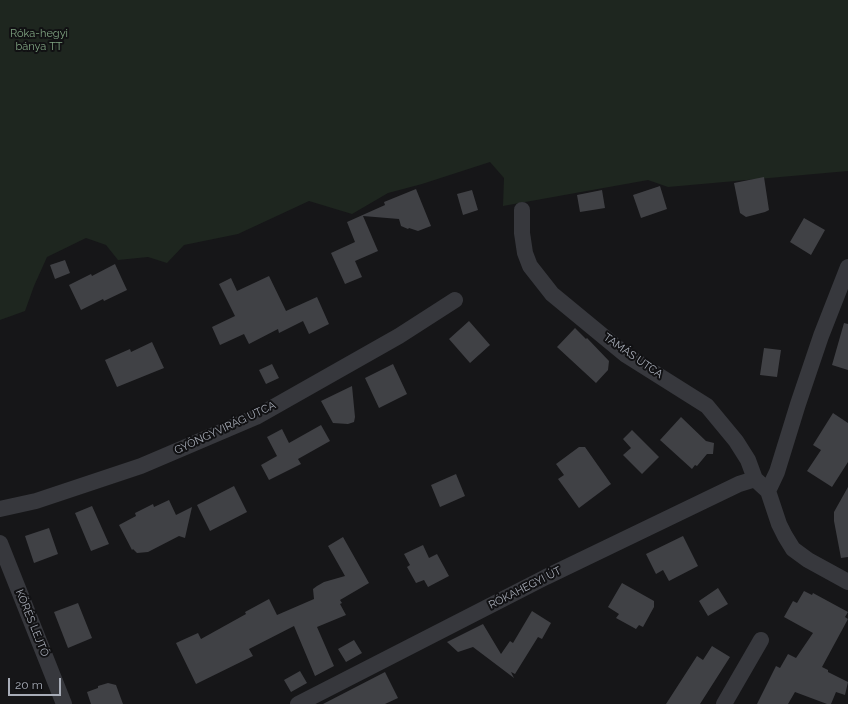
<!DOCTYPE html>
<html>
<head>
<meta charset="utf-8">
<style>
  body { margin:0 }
  #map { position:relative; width:848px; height:704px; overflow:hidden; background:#161618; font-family:Raleway,sans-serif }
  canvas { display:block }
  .scale { position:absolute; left:8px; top:678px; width:53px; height:18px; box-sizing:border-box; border:2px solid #a8adb8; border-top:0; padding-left:5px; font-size:12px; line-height:14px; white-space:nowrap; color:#a8adb8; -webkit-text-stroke:3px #111113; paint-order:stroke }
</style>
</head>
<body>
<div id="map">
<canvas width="848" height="704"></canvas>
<div class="scale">20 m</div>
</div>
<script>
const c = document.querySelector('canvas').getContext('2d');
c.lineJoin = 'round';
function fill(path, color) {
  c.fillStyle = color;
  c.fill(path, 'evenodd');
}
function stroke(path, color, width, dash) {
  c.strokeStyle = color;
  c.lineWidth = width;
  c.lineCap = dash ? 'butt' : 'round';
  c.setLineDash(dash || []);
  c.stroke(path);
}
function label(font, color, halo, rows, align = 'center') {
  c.font = font + ' Raleway,sans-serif';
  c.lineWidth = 4;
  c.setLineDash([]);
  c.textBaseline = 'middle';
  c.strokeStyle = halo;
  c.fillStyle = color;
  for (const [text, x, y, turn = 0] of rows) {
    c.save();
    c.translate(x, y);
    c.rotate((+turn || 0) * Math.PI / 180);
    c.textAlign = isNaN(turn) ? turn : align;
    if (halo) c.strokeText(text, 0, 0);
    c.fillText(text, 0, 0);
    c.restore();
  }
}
fill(new Path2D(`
  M0,0H848V171L668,187L648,180L503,206L504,178L490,162L422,184L388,193L352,214L309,201L238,234L184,245L167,263L148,257L118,260L106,245L86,238L47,257L34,286L25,311L0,320Z`), '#1e261f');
fill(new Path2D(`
  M764,177L769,210L765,212L746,217L740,213L734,183Z
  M660,186L667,209L641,218L633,195Z
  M416,189L431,226L418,231L409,228L408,229L401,226L399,219L363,216L378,251L355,261L362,277L345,284L331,253L355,242L347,222L385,205L384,202Z
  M472,190L478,210L463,215L457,194Z
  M602,190L605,208L580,212L577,195Z
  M804,218L825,230L811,255L790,242Z
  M65,260L70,273L55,279L50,265Z
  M115,264L127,290L104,301L103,299L81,310L69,285L91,274L92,276Z
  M269,276L286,311L317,297L329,324L309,334L303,321L279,333L278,329L249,344L244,334L220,345L212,327L235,316L219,284L231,278L237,291Z
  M469,321L490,345L470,363L449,339Z
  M844,323L848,324V370L832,365Z
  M575,328L586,339L587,338L609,361L608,370L596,383L557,347Z
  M152,342L164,368L117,387L105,360L130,349L131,352Z
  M764,348L781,350L777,377L760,375Z
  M272,364L279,378L266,384L259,370Z
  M393,364L407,394L379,408L365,378Z
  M352,386L355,417L354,422L348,424L333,423L321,401Z
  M833,413L848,423V462L832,487L807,471L821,450L813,445Z
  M681,417L706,441L714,443L713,454H707L697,466L695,465L692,469L660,440Z
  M321,425L330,441L298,459L301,464L269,480L261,465L277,456L267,437L282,429L289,443Z
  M632,430L659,457L642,474L623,455L631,448L623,439Z
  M579,447H585L611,484L579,508L558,479L564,475L556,464Z
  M456,474L465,496L440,507L431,485Z
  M234,486L247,512L210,531L197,505Z
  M848,487V557L841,558L834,521V512Z
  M169,500L176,515L192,507L185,538L179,536L148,552L137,553L133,549L132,550L119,525L136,516L135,513L153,504L154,507Z
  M92,506L109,544L91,551L75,513Z
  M49,528L58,554L34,563L25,536Z
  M683,536L698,566L669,581L663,570L656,574L646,554Z
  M343,537L369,583L340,600L342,603L340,604L346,615L317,627L334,666L315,676L294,626L249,649L253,656L196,684L176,643L198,633L201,639L246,614L245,612L269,599L277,615L314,599L313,589L317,586L324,582L345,576L328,546Z
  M423,545L429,558L437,554L449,576L428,587L424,580L416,583L407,567L410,565L404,554Z
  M622,583L654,601V607L643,627L639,625L636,629L616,618L619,614L608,607Z
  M718,588L728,604L708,616L699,601Z
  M804,591L812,595L813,593L848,612L845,617L848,619L822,667L828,670V672L848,682L845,695L836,692L831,704H827L795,692L788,704H757L776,666L780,668L788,654L796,658L813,633L784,617L793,601L797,603Z
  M78,603L92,638L68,648L54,612Z
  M532,611L551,623L542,639L538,637L515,674L511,672L514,678L473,647L458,652L447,642L483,624L501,654L510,641L513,643Z
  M354,640L362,653L346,662L338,649Z
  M712,646L730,657L700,704H666L697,656L703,660Z
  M300,671L307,683L291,692L284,680Z
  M385,672L398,698L385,704H323Z
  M108,683L116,685L123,704H91L87,692L98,688V686Z`), '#404145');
stroke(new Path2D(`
  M522,210V233L525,253L530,266L552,294L626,355L707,406L736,441L748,460L755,479L768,491L779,524L785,536L793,549L808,560L848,582
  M768,491L777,472L798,404L821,336L848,267
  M0,509L36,501L141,466L256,417L399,336L455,300
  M0,543L64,704
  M298,704L546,577L739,484L755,479
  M724,704L761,640`), '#37383d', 16);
label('11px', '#7fa381', '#111113', [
  ["Róka-hegyi",39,34],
  ["bánya TT",39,47]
]);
label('11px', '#a8adb8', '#111113', [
  ["TAMÁS UTCA",633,356,35],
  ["GYÖNGYVIRÁG UTCA",225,428,-25],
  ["RÓKAHEGYI ÚT",525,588,-27],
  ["KŐRÉS LEJTŐ",32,623,68]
]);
</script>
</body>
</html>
